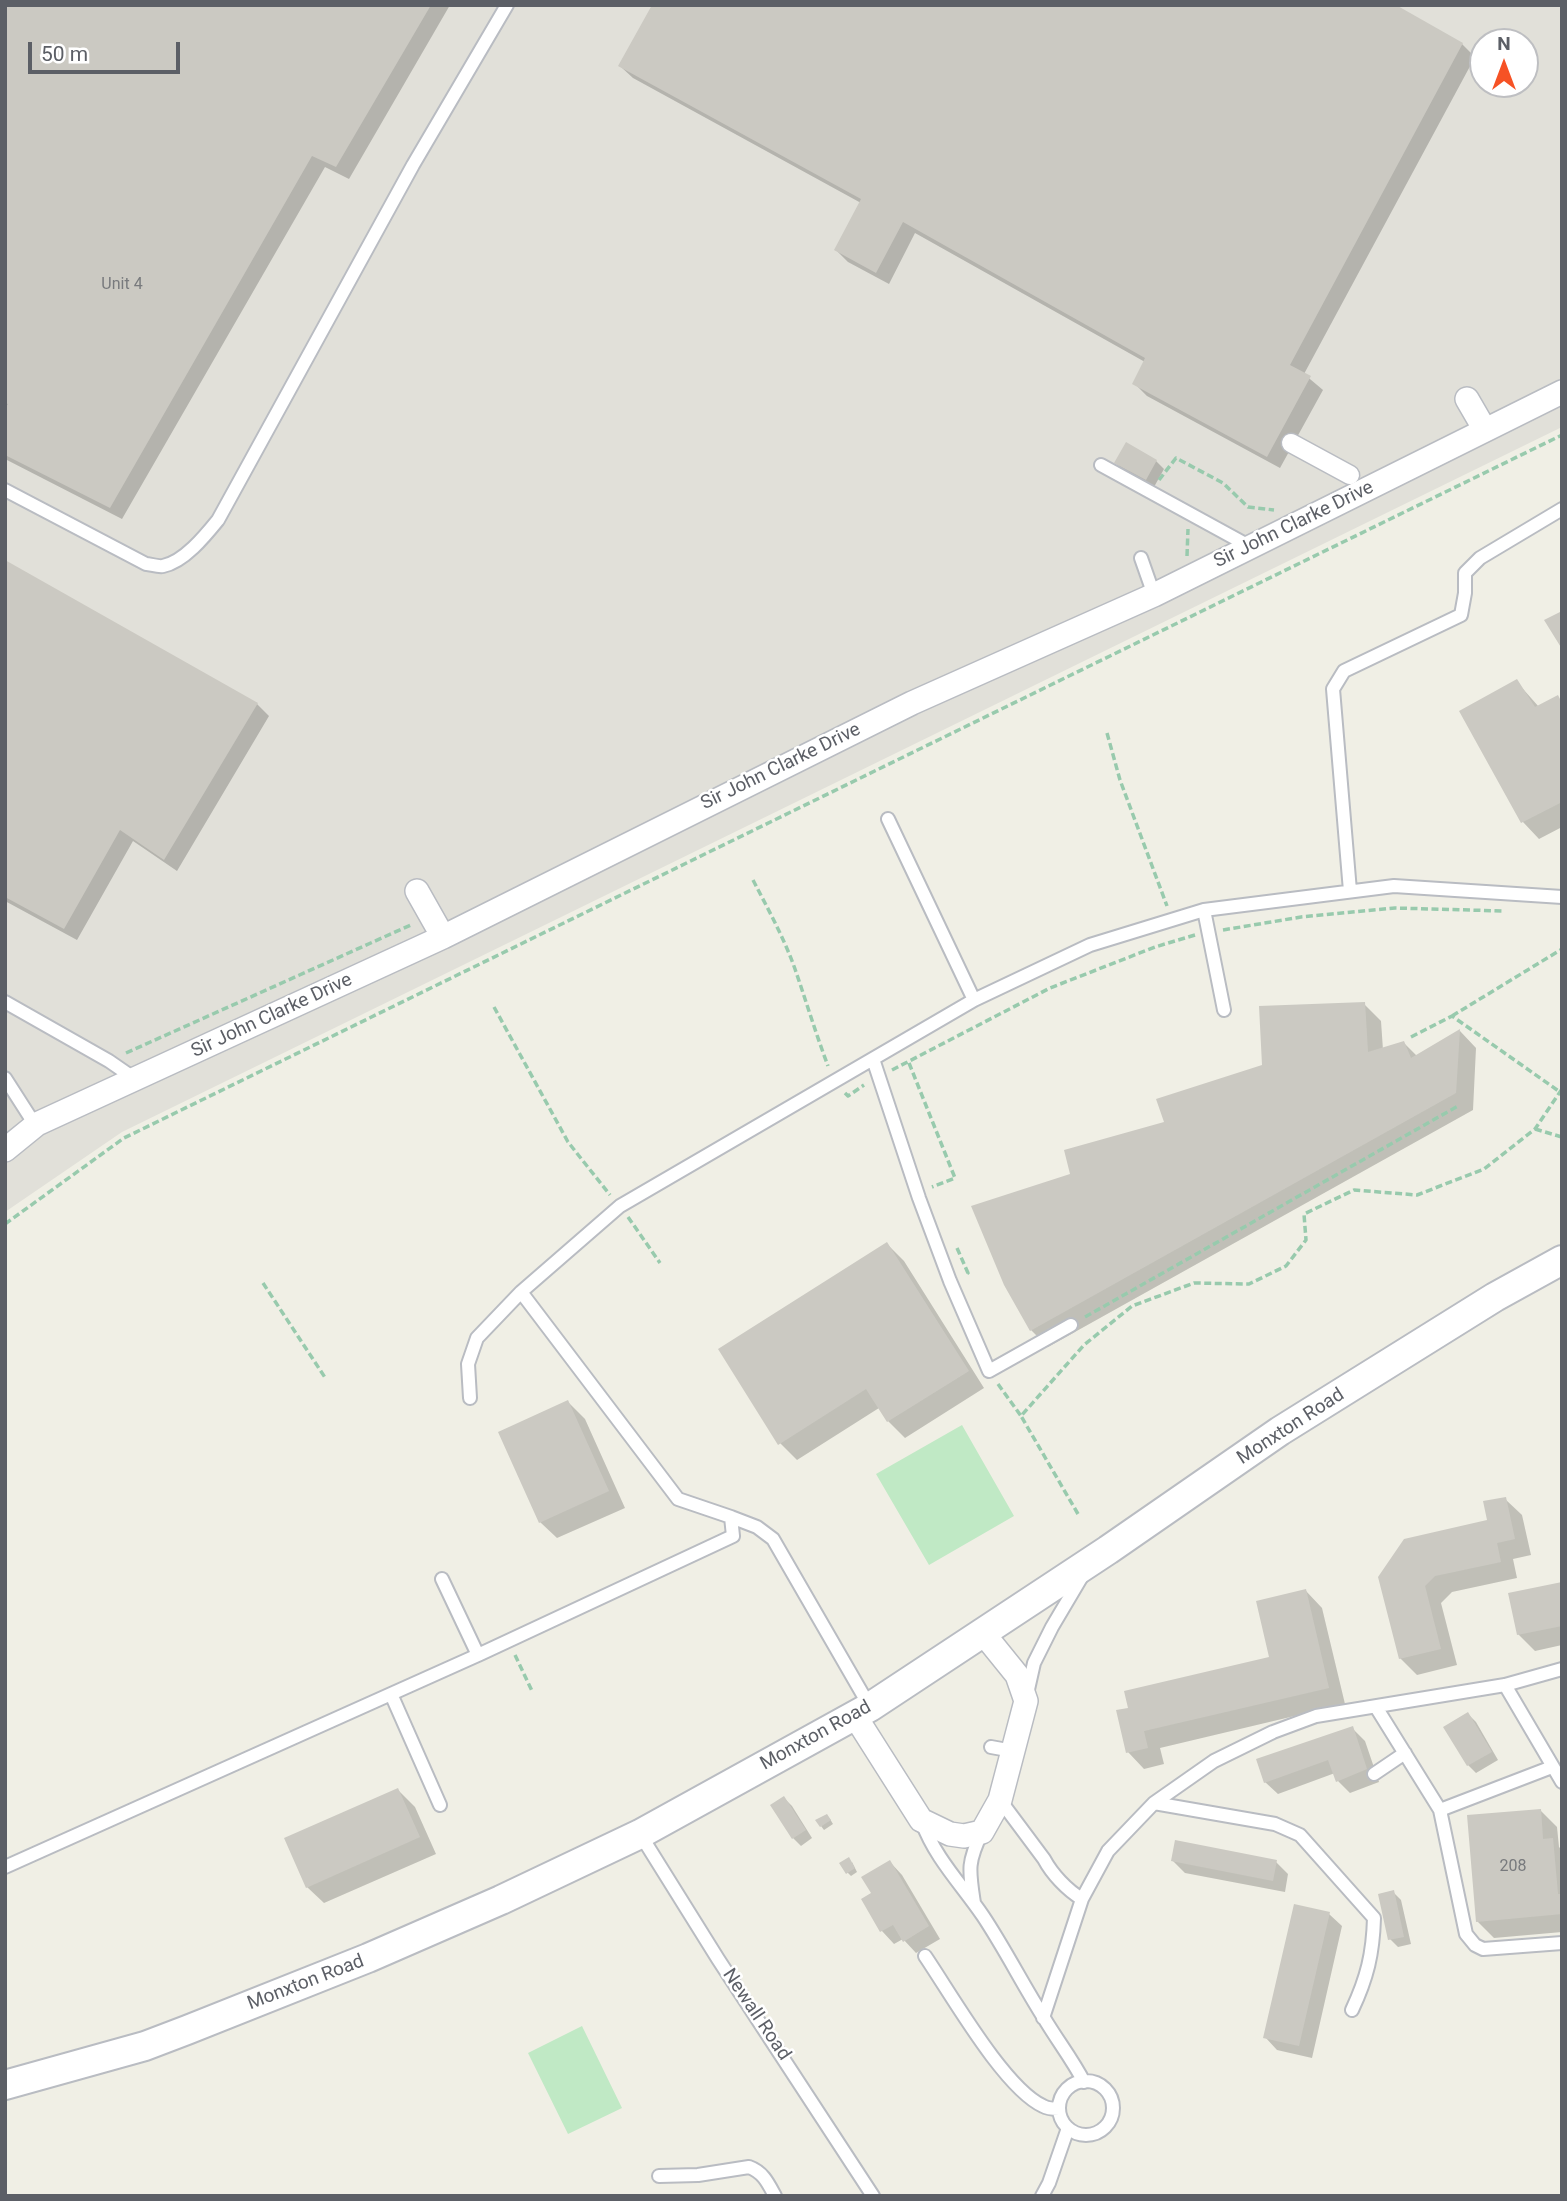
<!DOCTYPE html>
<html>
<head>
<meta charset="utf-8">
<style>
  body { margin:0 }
  #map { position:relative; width:1567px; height:2201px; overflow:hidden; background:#f0efe5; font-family:Roboto,sans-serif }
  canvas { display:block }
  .frame { position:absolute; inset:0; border:7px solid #5c5f66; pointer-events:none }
  .north { position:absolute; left:1469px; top:28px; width:70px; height:70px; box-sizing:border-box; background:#fff; border:2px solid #bebfc2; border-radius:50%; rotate:0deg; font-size:19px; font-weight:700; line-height:28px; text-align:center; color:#5c5f66 }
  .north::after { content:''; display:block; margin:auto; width:24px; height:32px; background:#f65225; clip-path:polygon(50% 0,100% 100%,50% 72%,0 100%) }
  .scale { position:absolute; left:28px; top:42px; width:152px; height:32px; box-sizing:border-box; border:4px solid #5c5f66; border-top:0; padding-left:9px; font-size:21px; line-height:24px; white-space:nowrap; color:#5c5f66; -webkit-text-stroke:5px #fff; paint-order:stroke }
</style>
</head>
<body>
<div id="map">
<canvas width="1567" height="2201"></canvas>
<div class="frame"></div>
<div class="north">N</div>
<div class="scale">50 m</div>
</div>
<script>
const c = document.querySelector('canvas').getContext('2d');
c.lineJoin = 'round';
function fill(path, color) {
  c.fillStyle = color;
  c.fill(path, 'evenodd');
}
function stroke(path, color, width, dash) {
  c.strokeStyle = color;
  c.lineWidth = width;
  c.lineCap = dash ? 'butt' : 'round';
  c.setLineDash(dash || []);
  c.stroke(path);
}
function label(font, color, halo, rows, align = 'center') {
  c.font = font + ' Roboto,sans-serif';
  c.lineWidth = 5;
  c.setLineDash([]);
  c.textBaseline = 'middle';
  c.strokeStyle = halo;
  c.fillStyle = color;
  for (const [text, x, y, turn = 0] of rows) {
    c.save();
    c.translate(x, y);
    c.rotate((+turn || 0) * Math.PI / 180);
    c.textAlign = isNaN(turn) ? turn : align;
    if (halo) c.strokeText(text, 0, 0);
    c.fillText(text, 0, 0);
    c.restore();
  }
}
fill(new Path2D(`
  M5,5H1562V427L122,1132L5,1212ZM1483,42H1525V84H1483Z`), '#e1e0d9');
fill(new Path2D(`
  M962,1425L1014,1516L929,1565L876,1474Z
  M582,2026L622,2108L568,2134L528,2053Z`), '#c0e9c5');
fill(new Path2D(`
  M5,5H450L349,179L325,167L122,519L5,459V410L8,408L5,406Z
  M1392,5L1462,44L1475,57L1304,374L1323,390L1280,468L1147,396L1135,384L1145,362L915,233L889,284L848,262L836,250L861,203L633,78L620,66Z
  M1156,461L1164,469L1154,487L1124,471L1116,463Z
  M5,562L257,704L269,716L177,871L133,841L77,940L5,901Z
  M1516,681L1539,707L1557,697L1562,702V827L1539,839L1523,822Z
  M1364,1004L1381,1021L1383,1050L1404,1043L1417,1056L1460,1031L1476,1048L1473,1110L1048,1347L1031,1330L1073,1175L1264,1066Z
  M887,1244L904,1261L984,1388L905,1438L888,1421L879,1408L797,1460L780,1443Z
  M568,1402L585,1419L625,1508L557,1538L540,1522Z
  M1505,1499L1522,1515L1531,1555L1513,1559L1517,1578L1452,1592L1441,1603L1457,1665L1417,1675L1400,1658L1380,1577L1489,1522Z
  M1562,1583V1645L1535,1651L1518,1634Z
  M1306,1591L1322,1608L1345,1704L1160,1748L1164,1764L1144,1769L1128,1752L1130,1709L1271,1659Z
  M1468,1714L1476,1722L1498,1760L1476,1773L1468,1765Z
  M1352,1728L1365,1741L1379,1782L1350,1793L1338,1781L1335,1773L1278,1794L1265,1782Z
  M398,1790L415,1807L436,1854L324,1903L307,1887Z
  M784,1798L792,1806L812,1838L801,1846L793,1838Z
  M1540,1810L1557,1827L1559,1847L1562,1850V1932L1494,1938L1477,1921Z
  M830,1819L833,1824L824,1830L821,1826Z
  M1173,1861L1276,1862L1288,1874L1285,1892L1185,1873Z
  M852,1862L857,1872L851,1876L847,1872Z
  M890,1862L902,1875L940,1939L916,1953L903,1939L894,1944L882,1931L863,1900L873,1894Z
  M1393,1892L1401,1900L1411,1944L1398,1947L1390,1939Z
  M1329,1914L1342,1926L1312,2058L1277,2050L1265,2037Z`), '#0003');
fill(new Path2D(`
  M5,5H431L336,167L312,156L110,508L5,455V408L8,404L5,403Z
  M652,5H1396L1463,43L1290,365L1311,376L1267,457L1132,384L1145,358L903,222L876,273L834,250L861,199L618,66Z
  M1126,442L1157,460L1146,480L1114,463Z
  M5,560L258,703L164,860L120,830L64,929L5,897Z
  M1562,611V649L1544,620Z
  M1517,679L1535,707L1558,695L1562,703V802L1521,823L1459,711Z
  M1365,1002L1368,1052L1404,1041L1411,1058L1460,1029L1456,1093L1030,1331L1004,1285L971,1206L1070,1174L1064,1150L1164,1122L1156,1099L1262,1065L1259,1006Z
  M887,1242L969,1371L887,1422L866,1389L778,1445L718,1349Z
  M568,1400L609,1491L539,1523L498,1432Z
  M1506,1497L1515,1539L1497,1543L1501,1562L1435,1576L1425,1586L1441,1649L1399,1659L1378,1577L1404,1539L1487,1520L1483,1501Z
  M1562,1582V1626L1517,1635L1508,1593Z
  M1306,1589L1329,1688L1144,1731L1148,1748L1126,1753L1116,1710L1128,1708L1124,1691L1269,1657L1256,1601Z
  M1468,1712L1492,1752L1467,1766L1443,1727Z
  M1353,1726L1367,1769L1336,1782L1328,1760L1264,1783L1256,1759Z
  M398,1788L420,1837L306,1888L284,1838Z
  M784,1796L806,1830L792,1839L770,1805Z
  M1541,1809L1543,1839L1553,1838L1558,1894H1562V1914L1476,1922L1467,1815Z
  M827,1814L831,1820L820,1827L815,1820Z
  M1175,1840L1277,1860L1273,1881L1171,1861Z
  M849,1857L855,1868L846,1874L839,1863Z
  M890,1860L929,1926L903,1942L893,1925L880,1932L861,1899L871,1893L861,1877Z
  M1394,1890L1404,1937L1388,1940L1378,1894Z
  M1294,1904L1330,1912L1299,2046L1263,2038Z`), '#cbc9c2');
const service = new Path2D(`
  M1101,465L1249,546
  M5,490L146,564C150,564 158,567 163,566C184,562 205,536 218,520L413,165L507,5
  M1141,558L1154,595
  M888,819L974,1000
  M1350,891L1333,689L1344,671L1461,615L1465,593V573L1480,558L1562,509
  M1204,910L1224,1010
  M5,1002L109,1061L135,1079
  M873,1059L919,1198L950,1281L989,1371L1071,1325
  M5,1078L30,1117
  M470,1398L468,1364L477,1338L521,1292
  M731,1517L757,1527L773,1539L870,1707
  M442,1579L478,1655L733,1536L731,1517L678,1499L521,1292L620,1206L974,1000L1090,945L1204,910L1394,886L1562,897
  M1505,1685L1562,1782
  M391,1694L440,1805
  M1027,1694L1034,1663L1052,1627L1081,1578
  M1376,1707L1440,1810L1466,1934L1475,1945L1483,1949L1562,1943
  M991,1747L1013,1751
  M1374,1774L1405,1753
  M1000,1800L1044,1859C1052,1874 1067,1890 1082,1899
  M1154,1803L1275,1824L1300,1835L1374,1918C1373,1954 1367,1978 1352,2010
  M1440,1810L1552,1767
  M922,1822C935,1858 962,1885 983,1916C1005,1949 1023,1985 1044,2018C1057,2040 1072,2059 1084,2082
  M640,1834L718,1959L873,2196
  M5,1867L478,1655
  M974,1903C969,1870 967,1863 982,1832
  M925,1956C951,1994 1004,2088 1043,2106C1048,2109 1053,2109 1059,2109
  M1043,2018L1082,1899L1108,1851L1154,1803L1214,1761L1273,1732L1316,1716L1505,1685L1562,1669
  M1059 2108a27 27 0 1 1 54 0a27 27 0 1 1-54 0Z
  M659,2176L698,2175L749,2167C763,2172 768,2183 775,2196
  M1042,2196L1049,2183L1068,2128`);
const pedestrian = new Path2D(`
  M1291,443L1350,475`);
const minor = new Path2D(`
  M1467,399L1485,430
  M417,891L443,937
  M5,1150L37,1124L443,937L912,703L1154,595L1562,392
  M855,1716L921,1820L950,1834L964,1836L982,1832L1000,1800L1026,1701L1017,1675L983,1633`);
const tertiary = new Path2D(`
  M5,2085L145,2046L187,2030L368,1958L501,1900L640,1834L870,1707L1108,1550L1280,1431L1495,1297L1562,1260`);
stroke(service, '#b9bcc2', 16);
stroke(pedestrian, '#b9bcc2', 21);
stroke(minor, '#b9bcc2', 26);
stroke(tertiary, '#b9bcc2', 32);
stroke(new Path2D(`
  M1159,480L1176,458L1223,483L1248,507L1274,510
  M1187,556L1188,529
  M1107,733L1120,780L1167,906
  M753,880C768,909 784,938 795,969C806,1001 816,1034 828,1066
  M1223,930L1301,917L1395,908L1504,911
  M494,1007L568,1142L610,1195
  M1452,1016L1562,949
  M1411,1037L1452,1016L1560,1092
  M126,1053L413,924
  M909,1063L955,1178L932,1187
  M892,1070L1050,988L1155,947L1195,935
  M845,1093L848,1096L864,1085
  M1535,1129L1562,1137
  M628,1217L660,1263
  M5,1224L124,1138L1562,435
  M957,1248L968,1273L965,1274
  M263,1283L326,1379
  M1085,1317L1458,1106
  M998,1384L1021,1416
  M1078,1514L1021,1416L1084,1345L1132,1306L1194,1283L1249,1284L1286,1266L1306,1240L1304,1214L1354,1190L1417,1195L1484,1169L1535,1129L1562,1089
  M515,1655L532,1691`), '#98caad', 3.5, [7, 3.5]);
stroke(service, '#fff', 12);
stroke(pedestrian, '#fff', 18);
stroke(minor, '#fff', 23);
stroke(tertiary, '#fff', 28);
label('16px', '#787a7d', null, [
  ["Unit 4",122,285],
  ["208",1513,1867]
]);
label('19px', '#5c5f66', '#fff', [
  ["Sir John Clarke Drive",1294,525,-26],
  ["Sir John Clarke Drive",781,767,-26],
  ["Sir John Clarke Drive",272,1016,-25],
  ["Monxton Road",1291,1427,-33],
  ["Monxton Road",816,1736,-29],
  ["Monxton Road",306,1983,-21],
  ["Newall Road",756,2015,56]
]);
</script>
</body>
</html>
